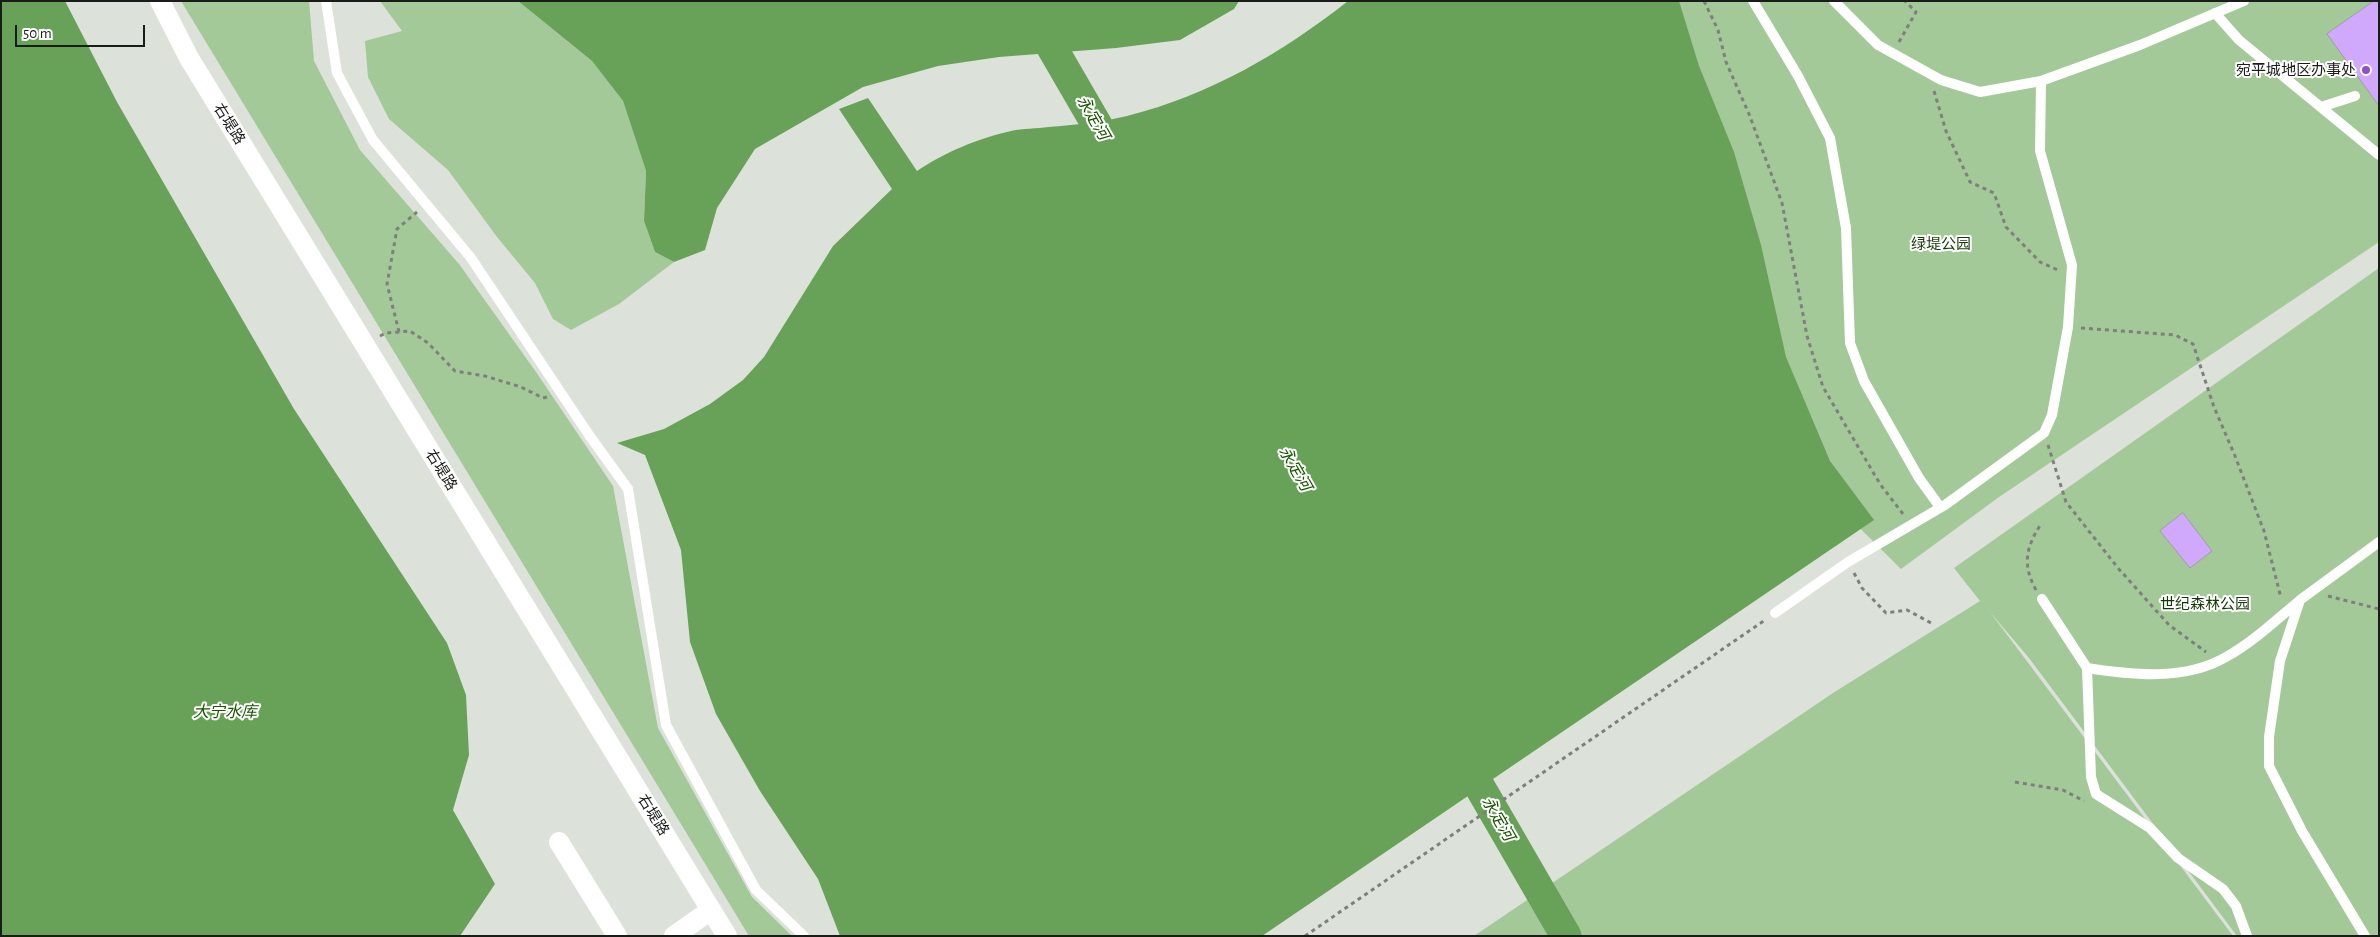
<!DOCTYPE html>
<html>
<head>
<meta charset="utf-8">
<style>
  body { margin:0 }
  #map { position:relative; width:2380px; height:937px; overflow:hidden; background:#dce1da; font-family:"Alegreya Sans",sans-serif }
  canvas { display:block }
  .frame { position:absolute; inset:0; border:2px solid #1a1c19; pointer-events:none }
  .scale { position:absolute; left:15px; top:25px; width:130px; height:22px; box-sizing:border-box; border:2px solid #1a1c19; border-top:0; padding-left:6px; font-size:15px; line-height:18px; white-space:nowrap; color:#1a1c19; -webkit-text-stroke:4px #fff; paint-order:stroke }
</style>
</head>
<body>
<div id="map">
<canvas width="2380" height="937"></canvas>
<div class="frame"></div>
<div class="scale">50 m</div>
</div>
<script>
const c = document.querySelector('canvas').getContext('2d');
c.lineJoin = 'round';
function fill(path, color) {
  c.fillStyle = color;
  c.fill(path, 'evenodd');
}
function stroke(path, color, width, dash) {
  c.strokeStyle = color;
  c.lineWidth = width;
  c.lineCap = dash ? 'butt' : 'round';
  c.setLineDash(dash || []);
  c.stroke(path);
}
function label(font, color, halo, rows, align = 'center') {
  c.font = font + ' "Alegreya Sans","Noto Sans SC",sans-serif';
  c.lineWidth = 4;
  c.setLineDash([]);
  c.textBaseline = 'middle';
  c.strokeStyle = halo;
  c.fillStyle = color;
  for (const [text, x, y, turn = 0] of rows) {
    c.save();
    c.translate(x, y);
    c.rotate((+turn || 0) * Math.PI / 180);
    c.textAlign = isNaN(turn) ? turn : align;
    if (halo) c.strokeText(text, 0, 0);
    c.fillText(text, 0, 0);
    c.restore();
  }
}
fill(new Path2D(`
  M181,1H309L314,61L360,150L459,264L536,372L613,486L658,728L752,897L792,936H749Z
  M380,1H518L592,61L623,101L646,171L644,221L655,252L674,262L619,304L571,330L553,319L535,283L497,237L448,170L389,119L368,77L365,41L402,31Z
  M1610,1H2379V242L1999,497L1901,569L1738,407Z
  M2379,268V936H2237L2029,658L1990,612L2233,936H1474L1833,693L1980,601L1954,568Z`), '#a2c997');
fill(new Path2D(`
  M1,1H65L117,102L294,409L447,643L466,695L469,755L453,810L495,884L460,936H1Z
  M518,1H1239L1234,9L1180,40L1116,48L999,57L938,66L863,87L755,149L717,208L705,250L674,262L655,252L644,221L646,171L623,101L592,61Z
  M1348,1H1679L1699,66L1734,152L1761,245L1786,357L1830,461L1874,520L1262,936H840L818,879L760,791L716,714L690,642L681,550L645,455L617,443L664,429L710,404L743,380L764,357L833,246L892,189L839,109L868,98L917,171C943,153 979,138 1011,131C1023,128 1036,129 1049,127C1074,125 1103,122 1127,116C1210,95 1282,53 1348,1Z`), '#68a258');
stroke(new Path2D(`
  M1025,1L1116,158
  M1459,751L1566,936`), '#68a258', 31);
const building = new Path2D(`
  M2374,1H2379V106L2327,34Z
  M2183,513L2212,551L2190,568L2160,531Z`);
fill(building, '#d0a9fc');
stroke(building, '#a19da5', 1);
stroke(new Path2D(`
  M1704,1L1718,30L1726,62L1749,114L1782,203L1807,336L1823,387L1880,484L1903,514
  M1899,42L1916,12L1905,1
  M1934,91L1946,131L1970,182L1994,193L2006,227L2040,262L2060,271
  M2081,328L2175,335L2193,344L2214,407L2235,456L2264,531L2281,598
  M399,332L387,284L397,229L417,212
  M380,336L386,333L410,331L428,343L455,371L485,376L521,387L543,398L547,397
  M2048,445L2066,502L2118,568L2169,625L2206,652
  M1854,573L1862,588L1886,613L1907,610L1933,624
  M2036,590C2022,565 2026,547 2041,524
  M2328,596L2379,609
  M2015,782L2063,790L2084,801
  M1305,936L1765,620`), '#7d807b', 3, [4, 4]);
stroke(new Path2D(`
  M326,1L337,73L373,140L471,258L589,435L628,489L666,725L756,890L804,936
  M1753,1L1798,76L1830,138L1846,228L1850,343L1864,381L1919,478L1940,507
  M1834,1L1878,45L1941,80L1980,92L2041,81L2140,45L2244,1
  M2215,13L2239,40L2379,155
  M2321,107L2355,96
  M2042,599L2087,668L2091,777L2096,794L2150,828L2178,858L2223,889L2236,906L2247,936
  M1775,613L1848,562L1945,505L2044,433L2052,415L2068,327L2072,265L2040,151L2041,81
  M2087,668C2132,675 2185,681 2226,657C2253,642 2276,620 2299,601
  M2365,936L2302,831L2269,766V737L2280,661L2300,600L2379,542`), '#fff', 10);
stroke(new Path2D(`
  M160,1L189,58L727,936
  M559,842L617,936
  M674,936L711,910`), '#fff', 20);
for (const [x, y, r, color] of [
  [2366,70,5,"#8e50c6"]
]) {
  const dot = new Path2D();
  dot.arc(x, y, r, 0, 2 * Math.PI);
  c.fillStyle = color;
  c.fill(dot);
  stroke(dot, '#fff', 2);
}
label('15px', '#1a1c19', '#fff', [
  ["宛平城地区办事处",2356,70]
], 'right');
label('15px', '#1a1c19', '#fff', [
  ["右堤路",229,124,58],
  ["右堤路",441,470,58],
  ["右堤路",653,815,58]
]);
label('15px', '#133a05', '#fff', [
  ["绿堤公园",1941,244],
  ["世纪森林公园",2205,604]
]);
label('italic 16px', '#1b5302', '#fff', [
  ["永定河",1093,118,60],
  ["永定河",1295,469,60],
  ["大宁水库",225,712],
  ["永定河",1498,819,60]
]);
</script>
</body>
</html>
